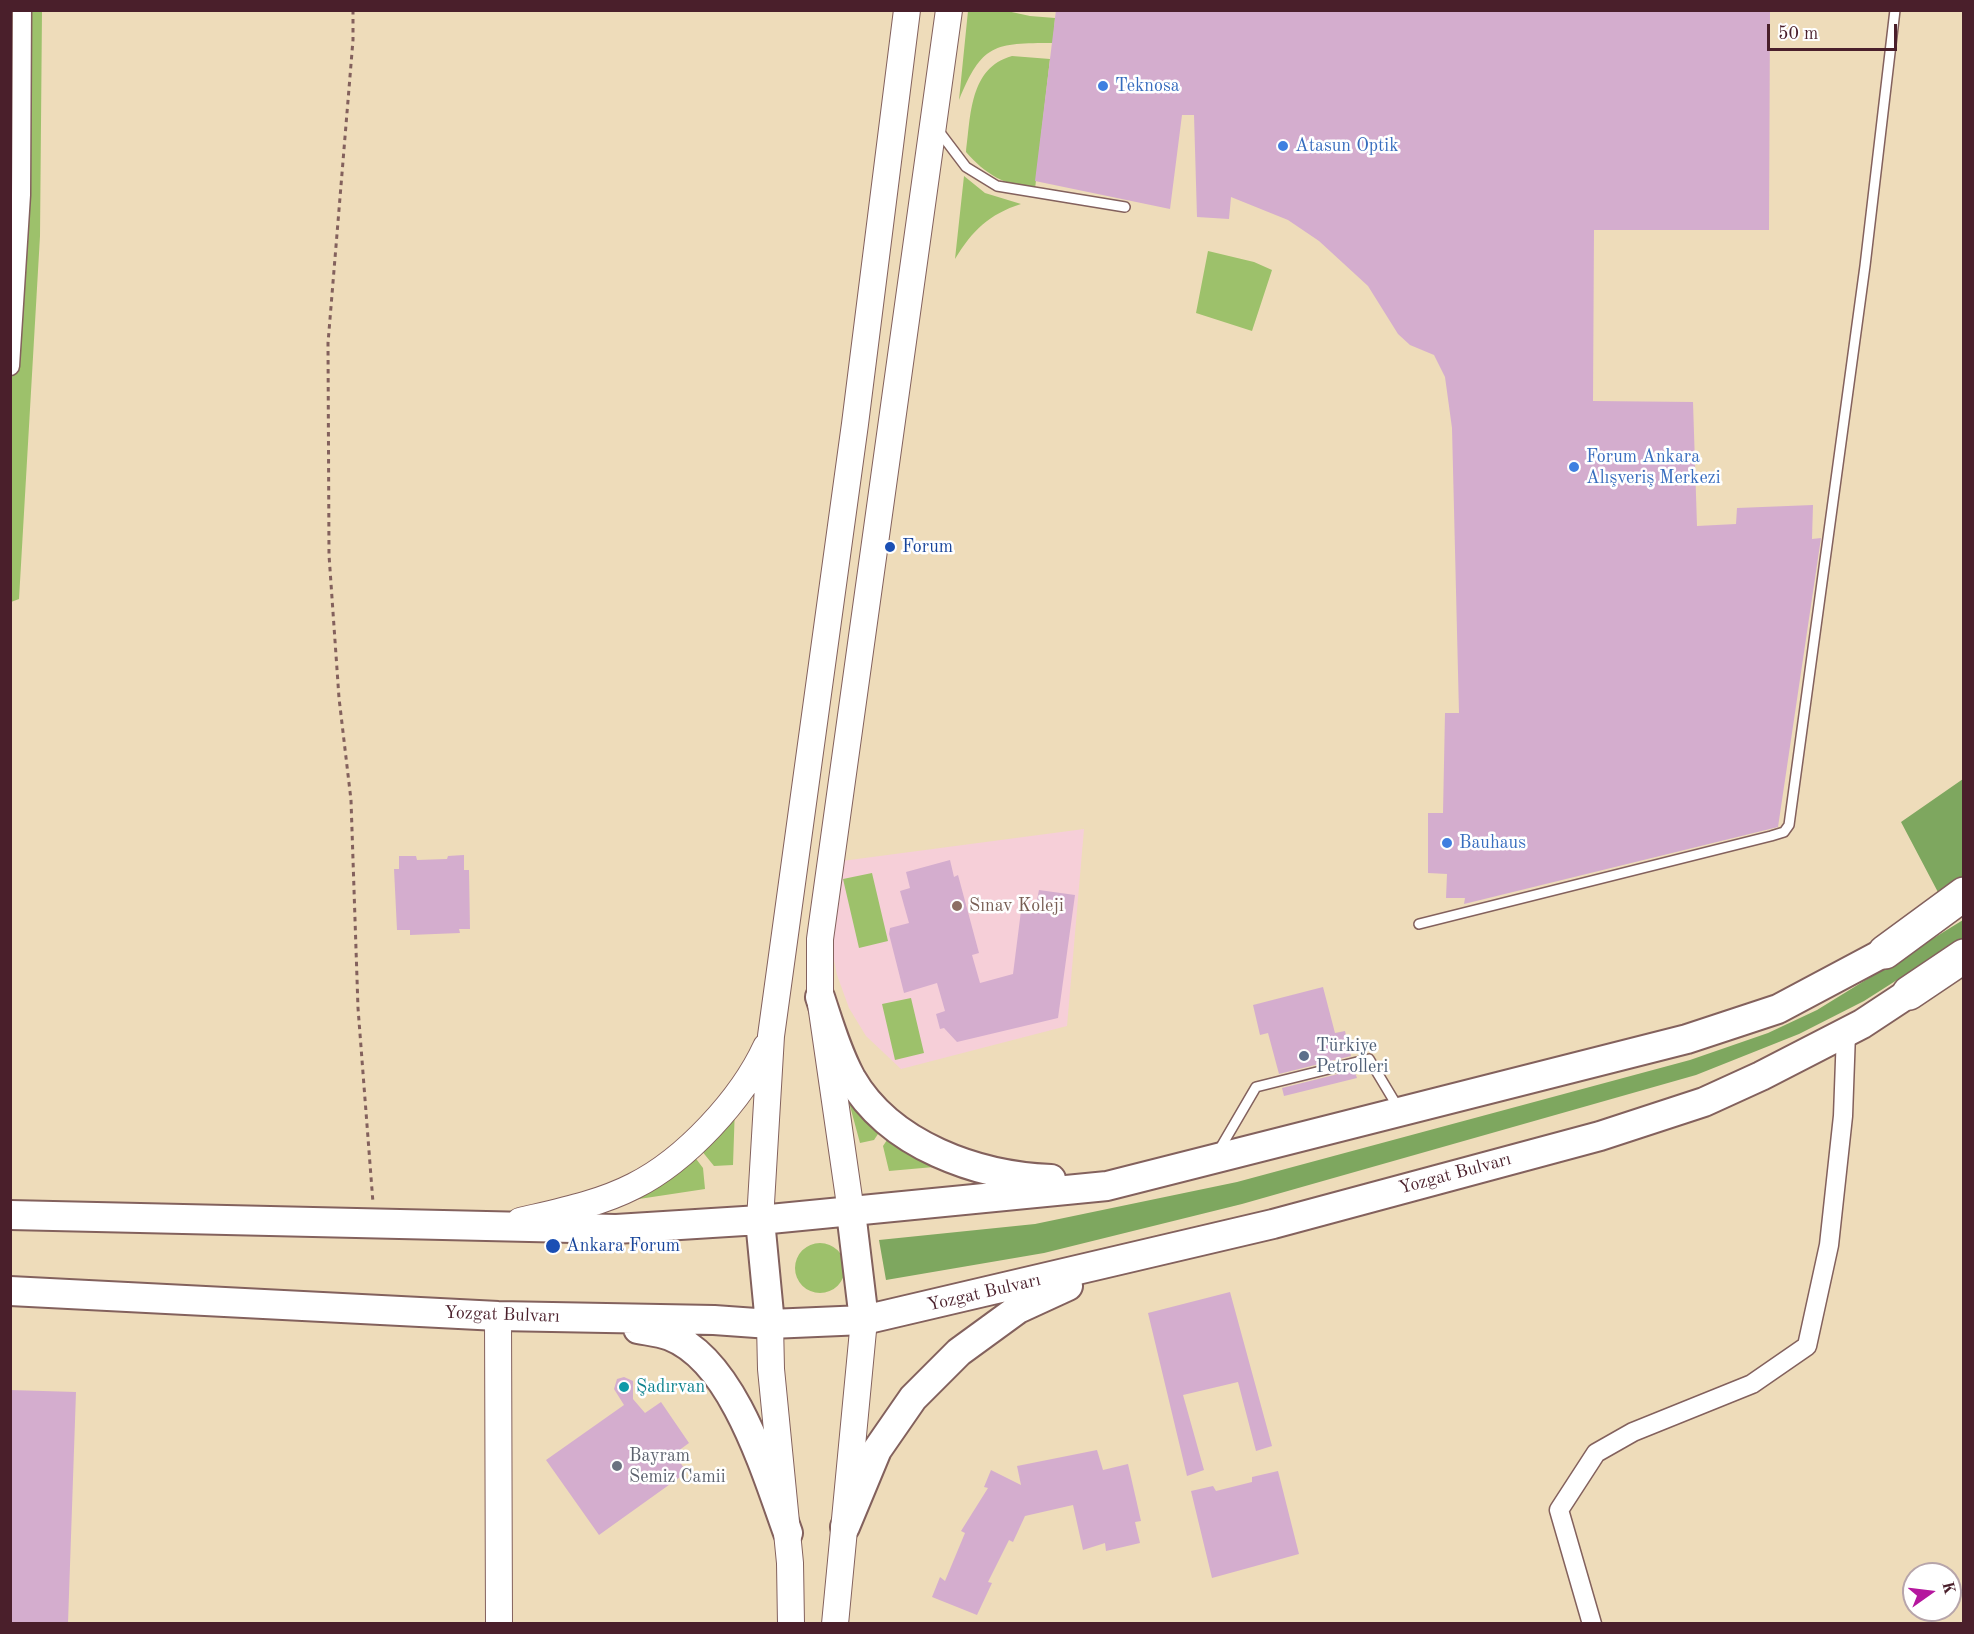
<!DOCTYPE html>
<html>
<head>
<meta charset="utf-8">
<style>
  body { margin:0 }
  #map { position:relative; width:1974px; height:1634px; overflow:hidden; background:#eedcba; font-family:"Old Standard TT",serif }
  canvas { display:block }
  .frame { position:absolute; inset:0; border:12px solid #4a1f2b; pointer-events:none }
  .north { position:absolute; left:1902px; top:1562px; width:60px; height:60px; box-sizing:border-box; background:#fff; border:2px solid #b7a5aa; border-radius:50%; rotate:76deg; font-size:16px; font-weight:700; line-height:24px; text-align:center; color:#4a1f2b }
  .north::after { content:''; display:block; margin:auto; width:21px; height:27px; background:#b5179e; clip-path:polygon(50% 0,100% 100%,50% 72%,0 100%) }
  .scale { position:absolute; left:1767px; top:24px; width:130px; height:27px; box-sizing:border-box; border:3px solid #4a1f2b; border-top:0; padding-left:8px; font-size:18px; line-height:21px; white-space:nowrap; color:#4a1f2b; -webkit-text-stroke:4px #fff; paint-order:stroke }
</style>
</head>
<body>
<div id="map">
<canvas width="1974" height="1634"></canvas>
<div class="frame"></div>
<div class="north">K</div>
<div class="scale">50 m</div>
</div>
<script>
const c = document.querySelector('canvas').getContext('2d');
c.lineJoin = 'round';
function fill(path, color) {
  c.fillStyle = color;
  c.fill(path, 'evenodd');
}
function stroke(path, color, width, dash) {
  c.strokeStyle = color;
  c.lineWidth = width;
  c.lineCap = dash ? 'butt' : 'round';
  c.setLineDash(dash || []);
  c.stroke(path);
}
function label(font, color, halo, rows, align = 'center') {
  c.font = font + ' "Old Standard TT",serif';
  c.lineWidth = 5;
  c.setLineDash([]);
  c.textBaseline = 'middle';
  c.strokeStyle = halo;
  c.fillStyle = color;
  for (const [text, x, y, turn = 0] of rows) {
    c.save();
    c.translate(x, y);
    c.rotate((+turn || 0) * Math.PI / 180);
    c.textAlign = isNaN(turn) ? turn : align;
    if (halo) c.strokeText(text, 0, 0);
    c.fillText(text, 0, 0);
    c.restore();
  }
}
fill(new Path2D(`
  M1084,829L1067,1026L901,1069L866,1036L849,1008L837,975L832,950L842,861Z`), '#f6cfd8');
fill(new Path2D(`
  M10,11H42L40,236L19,599L11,602Z
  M968,11H1007L1030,16L1055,18L1053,43C994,43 982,44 959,100Z
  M1012,56L1050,59L1035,189C1006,186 985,174 966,152C971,116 969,68 1012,56Z
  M964,176L985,193L1021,204C989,214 972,231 955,259Z
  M1208,251L1254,262L1272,270L1252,331L1196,313Z
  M872,873L888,941L859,948L843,879Z
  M911,998L924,1053L895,1060L882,1004Z
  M843,1080L882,1128L874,1140L860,1143Z
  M735,1106L733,1165L714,1166L701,1150Z
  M891,1134L945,1166L889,1171L883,1146Z
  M694,1156L703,1168L705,1189L639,1199L657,1187Z
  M795 1268a25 25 0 1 1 50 0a25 25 0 1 1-50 0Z`), '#9dc16b');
fill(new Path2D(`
  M1963,779V881L1940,896L1901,822Z
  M1963,920V938L1864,1001L1799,1034L1696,1075L1242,1204L1044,1253L886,1280L879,1240L1035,1224L1237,1182L1690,1060L1768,1033L1817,1010Z`), '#7ea75f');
fill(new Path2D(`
  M1056,10H1770L1769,230H1594L1593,401L1693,402L1697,526L1736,524L1737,508L1813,505L1812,539L1821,538L1778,827L1464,904L1465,898H1446L1447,874L1428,873V813H1443L1445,713H1459L1452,428L1445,377L1434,355L1410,345L1398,334L1368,286L1319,241L1288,220L1231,197L1229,219L1197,217L1194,115H1182L1170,209L1035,181Z
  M464,855V870H469L470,929H459L460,933L410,935V930H397L394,869H399V856H416L417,860L447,859L448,856Z
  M950,860L954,877L958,875L979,953L972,955L980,983L1013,974L1022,903L1036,905L1039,890L1075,895L1058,1018L957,1042L944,1028L940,1029L936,1014L945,1011L937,983L904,993L889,934L890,928L909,923L900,891L910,888L906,872Z
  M1323,987L1335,1033L1345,1031L1351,1056L1279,1074L1268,1033L1260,1035L1253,1005Z
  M1354,1070L1357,1078L1284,1096L1282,1088Z
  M1230,1292L1272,1446L1256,1451L1238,1382L1183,1395L1204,1470L1187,1476L1148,1313Z
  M624,1377L633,1381V1399L645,1413L661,1402L689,1443L674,1454L687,1472L599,1535L546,1460L624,1405L614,1389L617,1379Z
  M10,1390L76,1392L68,1623H10Z
  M1097,1450L1103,1470L1128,1464L1141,1521L1135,1522L1140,1543L1106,1551L1105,1543L1083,1550L1073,1505L1025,1516L1013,1542L1009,1540L988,1582L992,1583L977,1615L932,1597L940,1577L945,1581L965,1533L961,1531L988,1488L984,1487L991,1470L1021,1485L1017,1466Z
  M1278,1471L1299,1554L1212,1578L1191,1491L1213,1486L1216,1491L1252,1482V1477Z`), '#d4adce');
const lane = new Path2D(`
  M938,130L966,167L997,186L1125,207
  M1419,924L1771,836L1784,832L1789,825L1865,266L1895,10
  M1218,1152L1256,1087L1369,1059L1399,1109`);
const street = new Path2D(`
  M10,366L21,195L22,10
  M1592,1624L1559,1510L1596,1453L1633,1432L1752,1384L1807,1346L1829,1245L1843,1116L1846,1033`);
const secondary = new Path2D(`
  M851,1212L820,997V939L949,10
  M760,1220L771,1036L855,424L907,10
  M520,1221C558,1212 599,1204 634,1186C686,1160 742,1099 766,1047
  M498,1316L499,1624
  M770,1324L771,1369L790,1563L791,1624
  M835,1624L864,1320`);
const primary = new Path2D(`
  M820,997C829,1024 837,1052 851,1078C890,1146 978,1176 1051,1179
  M851,1212L864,1320
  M10,1215L616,1229L760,1220L1107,1186L1687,1039L1778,1009L1885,952
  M760,1220L770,1324
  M10,1291L498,1316L714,1320L770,1324L864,1320L1273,1224L1600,1136L1704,1102L1761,1076L1862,1024L1909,993
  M638,1329C648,1331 660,1332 670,1336C734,1361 766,1473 788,1533
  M845,1527L877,1450L913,1398L959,1352L1018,1309L1068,1286`);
const highway = new Path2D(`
  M1885,952L1964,894
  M1909,993L1964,956`);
stroke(lane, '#83615d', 12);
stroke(street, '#83615d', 21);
stroke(secondary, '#83615d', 28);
stroke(primary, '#83615d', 32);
stroke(highway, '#83615d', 36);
stroke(new Path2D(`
  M353,10V40L328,343L329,555L339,698L351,800L358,1008L373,1203`), '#83615d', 3, [4.5, 4.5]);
stroke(lane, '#fff', 9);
stroke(street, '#fff', 18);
stroke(secondary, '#fff', 26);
stroke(primary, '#fff', 28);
stroke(highway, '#fff', 33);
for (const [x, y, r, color] of [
  [1103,86,6,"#3f7fe0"],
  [1283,146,6,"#3f7fe0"],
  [1574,467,6,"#3f7fe0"],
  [890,547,6,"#1a4fb4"],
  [1447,843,6,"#3f7fe0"],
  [957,906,6,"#8d6e63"],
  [1304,1056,6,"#5c6f8a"],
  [553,1246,8,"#1a4fb4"],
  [624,1387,6,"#0f9aa8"],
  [617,1466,6,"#6b7280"]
]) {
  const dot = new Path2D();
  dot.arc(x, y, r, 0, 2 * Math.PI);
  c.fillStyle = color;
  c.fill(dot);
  stroke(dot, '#fff', 2);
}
label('18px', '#366cbe', '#fff', [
  ["Teknosa",1115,86],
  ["Atasun Optik",1295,146],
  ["Forum Ankara",1586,457],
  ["Alışveriş Merkezi",1586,478],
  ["Bauhaus",1459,843]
], 'left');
label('18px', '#164399', '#fff', [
  ["Forum",902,547],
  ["Ankara Forum",566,1246]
], 'left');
label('18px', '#785e54', '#fff', [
  ["Sınav Koleji",969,906]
], 'left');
label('18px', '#4e5e75', '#fff', [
  ["Türkiye",1316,1046],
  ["Petrolleri",1316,1067]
], 'left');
label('18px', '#4a1f2b', '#fff', [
  ["Yozgat Bulvarı",1455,1174,-15],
  ["Yozgat Bulvarı",984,1293,-13],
  ["Yozgat Bulvarı",502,1315,2]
]);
label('18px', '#0d838f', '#fff', [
  ["Şadırvan",636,1387]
], 'left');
label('18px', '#5b616d', '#fff', [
  ["Bayram",629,1456],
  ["Semiz Camii",629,1477]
], 'left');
</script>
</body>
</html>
